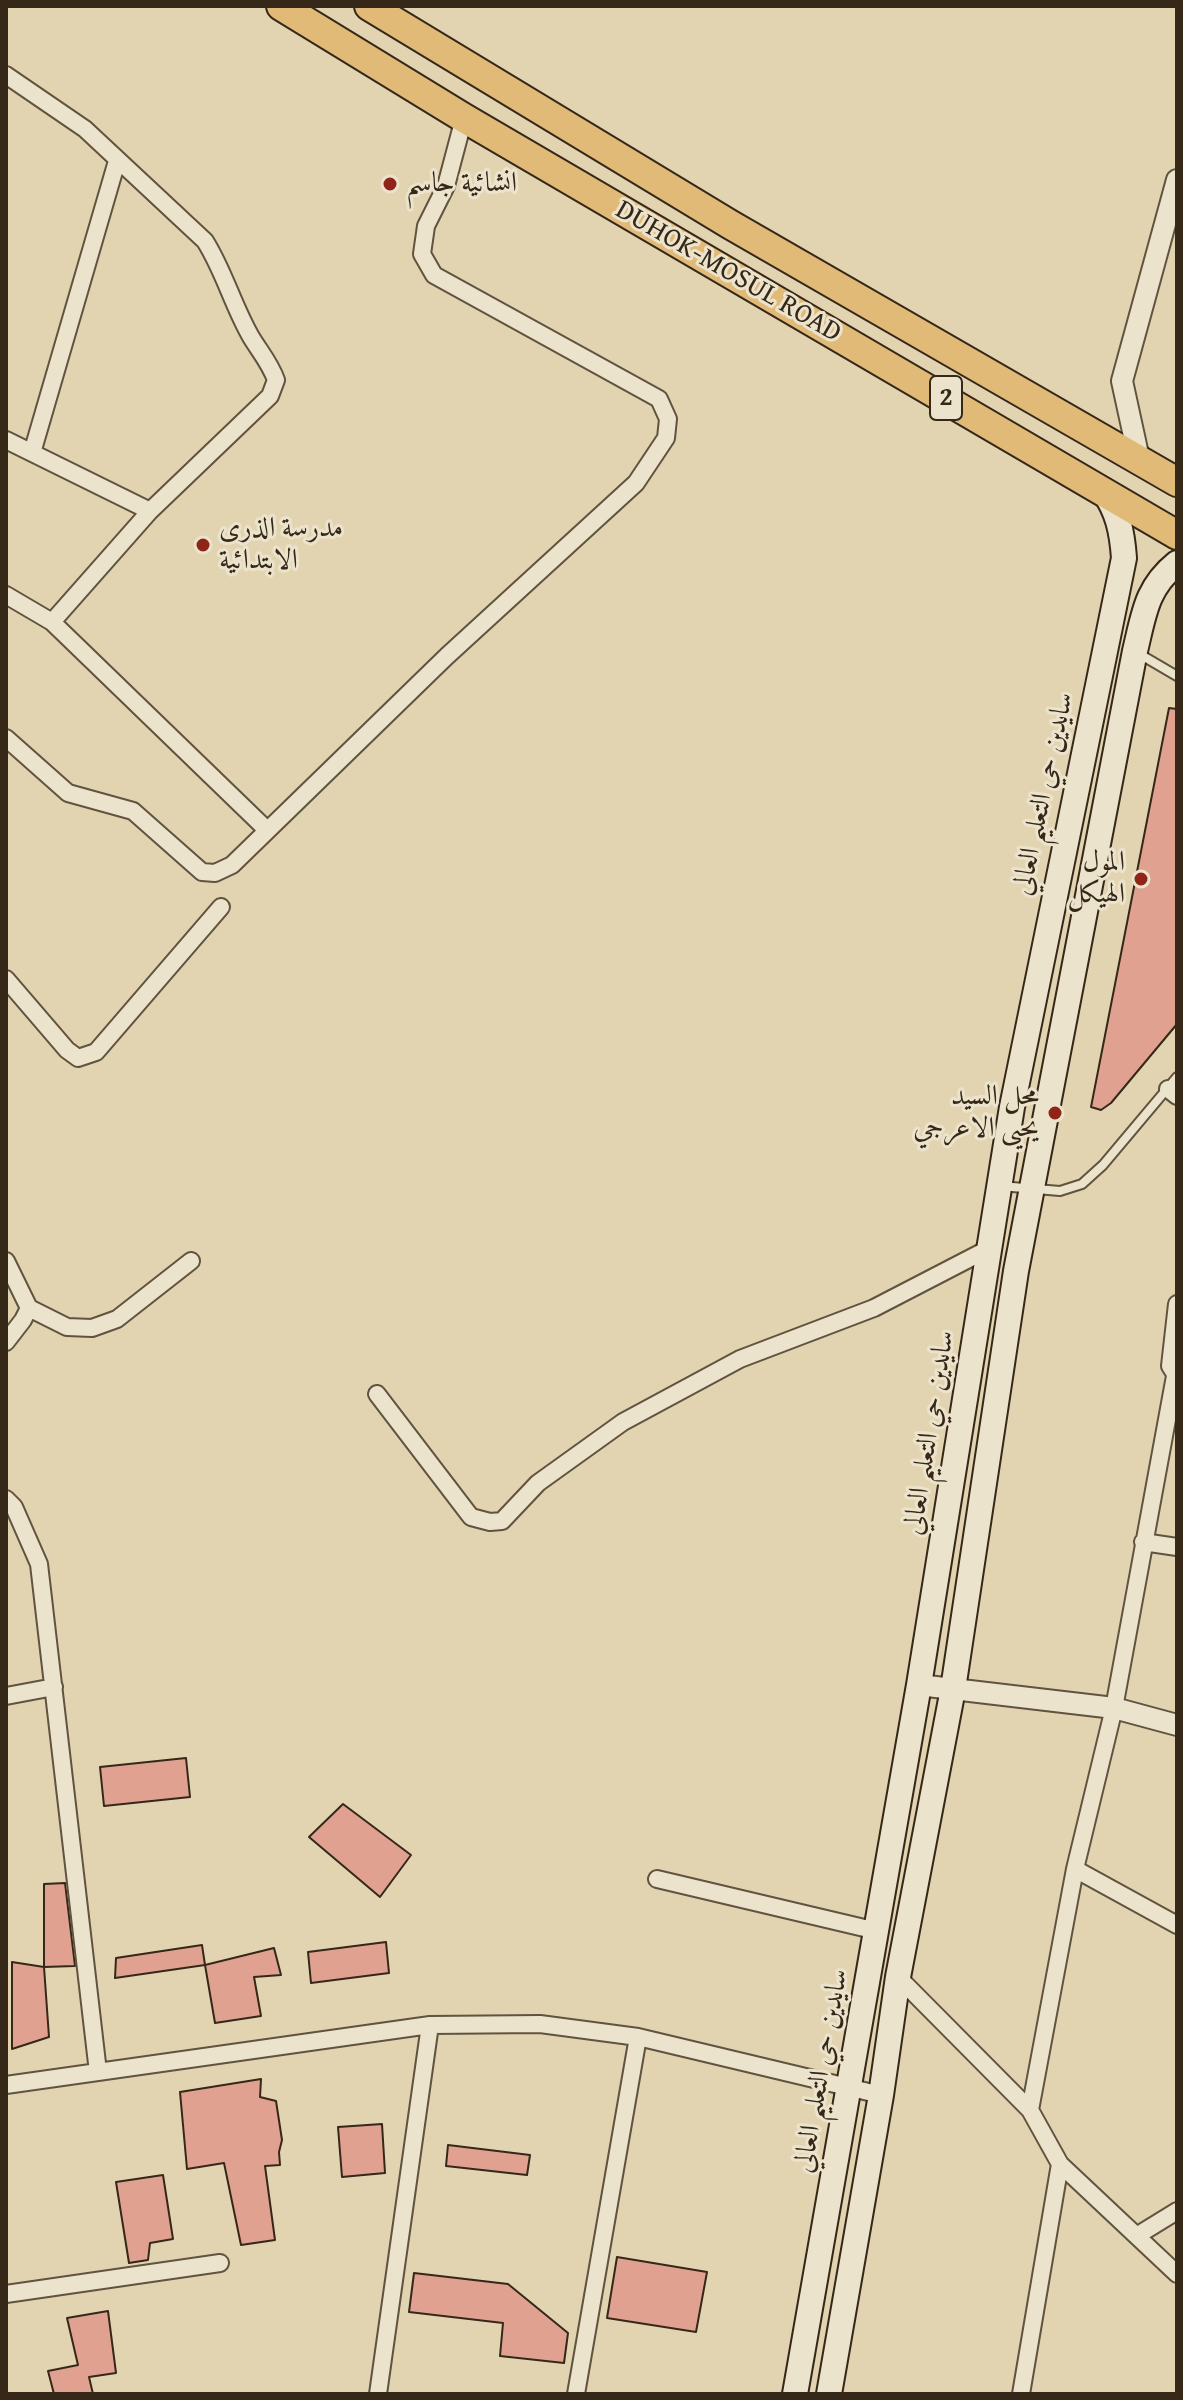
<!DOCTYPE html>
<html>
<head>
<meta charset="utf-8">
<style>
  body { margin:0 }
  #map { position:relative; width:1183px; height:2400px; overflow:hidden; background:#e2d4b1; font-family:"Gentium Book Plus",serif }
  canvas { display:block }
  .frame { position:absolute; inset:0; border:8px solid #352819; pointer-events:none }
</style>
</head>
<body>
<div id="map">
<canvas width="1183" height="2400"></canvas>
<div class="frame"></div>
</div>
<script>
const c = document.querySelector('canvas').getContext('2d');
c.lineJoin = 'round';
function fill(path, color) {
  c.fillStyle = color;
  c.fill(path, 'evenodd');
}
function stroke(path, color, width, dash) {
  c.strokeStyle = color;
  c.lineWidth = width;
  c.lineCap = dash ? 'butt' : 'round';
  c.setLineDash(dash || []);
  c.stroke(path);
}
function label(font, color, halo, rows, align = 'center') {
  c.font = font + ' "Gentium Book Plus",Amiri,serif';
  c.lineWidth = 6;
  c.setLineDash([]);
  c.textBaseline = 'middle';
  c.strokeStyle = halo;
  c.fillStyle = color;
  for (const [text, x, y, turn = 0] of rows) {
    c.save();
    c.translate(x, y);
    c.rotate((+turn || 0) * Math.PI / 180);
    c.textAlign = isNaN(turn) ? turn : align;
    if (halo) c.strokeText(text, 0, 0);
    c.fillText(text, 0, 0);
    c.restore();
  }
}
const building = new Path2D(`
  M1169,708L1177,709V1024L1111,1103L1101,1110L1091,1107Z
  M186,1758L190,1797L104,1806L100,1767Z
  M343,1804L411,1855L380,1897L309,1837Z
  M65,1883L75,1966L44,1967V1884Z
  M386,1942L389,1973L311,1983L308,1952Z
  M202,1945L205,1965L115,1978L116,1958Z
  M274,1948L281,1975L254,1977L261,2016L215,2023L205,1965Z
  M12,1962L44,1967L49,2037L12,2049Z
  M261,2079L260,2097L276,2101L282,2140L279,2152L280,2165L265,2166L275,2240L241,2245L224,2163L187,2169L180,2092Z
  M382,2124L385,2173L342,2177L338,2127Z
  M448,2145L530,2155L527,2175L446,2166Z
  M163,2175L173,2239L150,2243L148,2260L129,2263L116,2182Z
  M617,2257L707,2272L696,2332L607,2318Z
  M414,2273L508,2284L568,2333L564,2363L500,2356L503,2323L409,2312Z
  M108,2311L116,2373L89,2377L93,2394H54L48,2371L78,2365L67,2318Z`);
fill(building, '#e1a191');
stroke(building, '#352819', 2);
const service = new Path2D(`
  M1136,652L1177,676
  M1000,1186L1060,1191L1082,1184L1103,1165L1177,1077`);
const minor = new Path2D(`
  M6,75L85,129L205,241C224,271 233,306 251,337C260,352 270,363 276,380L270,396L150,511L52,622
  M6,440L150,511
  M32,453L117,161
  M6,595L52,622L267,830
  M6,738L68,793L133,811L202,872L215,873L232,865L447,656L636,483L666,438L668,419L659,399L434,275L422,254L426,226L446,186L464,118
  M6,979L67,1050L78,1058L96,1052L221,907
  M1168,1089L1177,1096
  M6,1261L29,1308L67,1327L92,1328L117,1319L191,1261
  M1177,1304L1170,1366L1177,1377
  M6,1342L23,1320L29,1308
  M377,1394L471,1517L490,1522L502,1521L538,1483L623,1422L740,1359L874,1308L990,1248
  M6,1499L14,1507L39,1564L98,2072
  M1143,1542L1177,1547
  M6,1696L54,1687
  M1075,1869L1177,1925
  M657,1879L877,1931
  M898,1977L1030,2110L1060,2164L1177,2274
  M6,2085L430,2025L540,2024L638,2037L881,2095
  M1030,2110L1075,1869L1114,1708L1175,1376
  M1138,2235L1177,2211
  M6,2294L220,2263
  M378,2394L430,2025
  M576,2394L638,2037
  M1021,2394L1060,2164`);
const tertiary = new Path2D(`
  M1139,459L1122,381L1177,180
  M919,1685L1114,1708L1177,1725`);
const secondary = new Path2D(`
  M795,2394L919,1685L1012,1107L1124,558C1122,531 1118,512 1103,490
  M829,2394L881,2095L898,1977L953,1689L1016,1271L1135,651C1144,614 1146,588 1177,563`);
const trunk = new Path2D(`
  M281,6L464,118L1177,535
  M369,6L731,225L1177,482`);
stroke(service, '#60533f', 12);
stroke(minor, '#60533f', 20);
stroke(tertiary, '#60533f', 24);
stroke(secondary, '#352819', 28);
stroke(trunk, '#352819', 32);
stroke(service, '#ece3cc', 8);
stroke(minor, '#ece3cc', 16);
stroke(tertiary, '#ece3cc', 20);
stroke(secondary, '#ece3cc', 24);
stroke(trunk, '#e1ba78', 28);
for (const [x, y, r, color] of [
  [390,184,8,"#8f2418"],
  [203,545,8,"#8f2418"],
  [1141,879,8,"#8f2418"],
  [1055,1113,8,"#8f2418"]
]) {
  const dot = new Path2D();
  dot.arc(x, y, r, 0, 2 * Math.PI);
  c.fillStyle = color;
  c.fill(dot);
  stroke(dot, '#ece3cc', 3);
}
for (const [x, y, w] of [
  [946,398,32]
]) {
  const box = new Path2D();
  box.roundRect(x - w / 2, y - 22, w, 44, 6);
  c.fillStyle = '#ece3cc';
  c.fill(box);
  stroke(box, '#352819', 2);
}
label('bold 26px', '#352819', null, [
  ["2",946,398]
]);
label('28px', '#352819', '#ece3cc', [
  ["انشائية جاسم",406,184],
  ["مدرسة الذرى",219,529],
  ["الابتدائية",219,561],
  ["المول",1125,863,"right"],
  ["الهيكل",1125,895,"right"],
  ["محل السيد",1039,1097,"right"],
  ["يحيى الاعرجي",1039,1129,"right"]
], 'left');
label('28px', '#352819', '#ece3cc', [
  ["DUHOK-MOSUL ROAD",728,272,30],
  ["سايدين حي التعليم العالي",1044,794,-78],
  ["سايدين حي التعليم العالي",930,1433,-81],
  ["سايدين حي التعليم العالي",822,2071,-80]
]);
</script>
</body>
</html>
